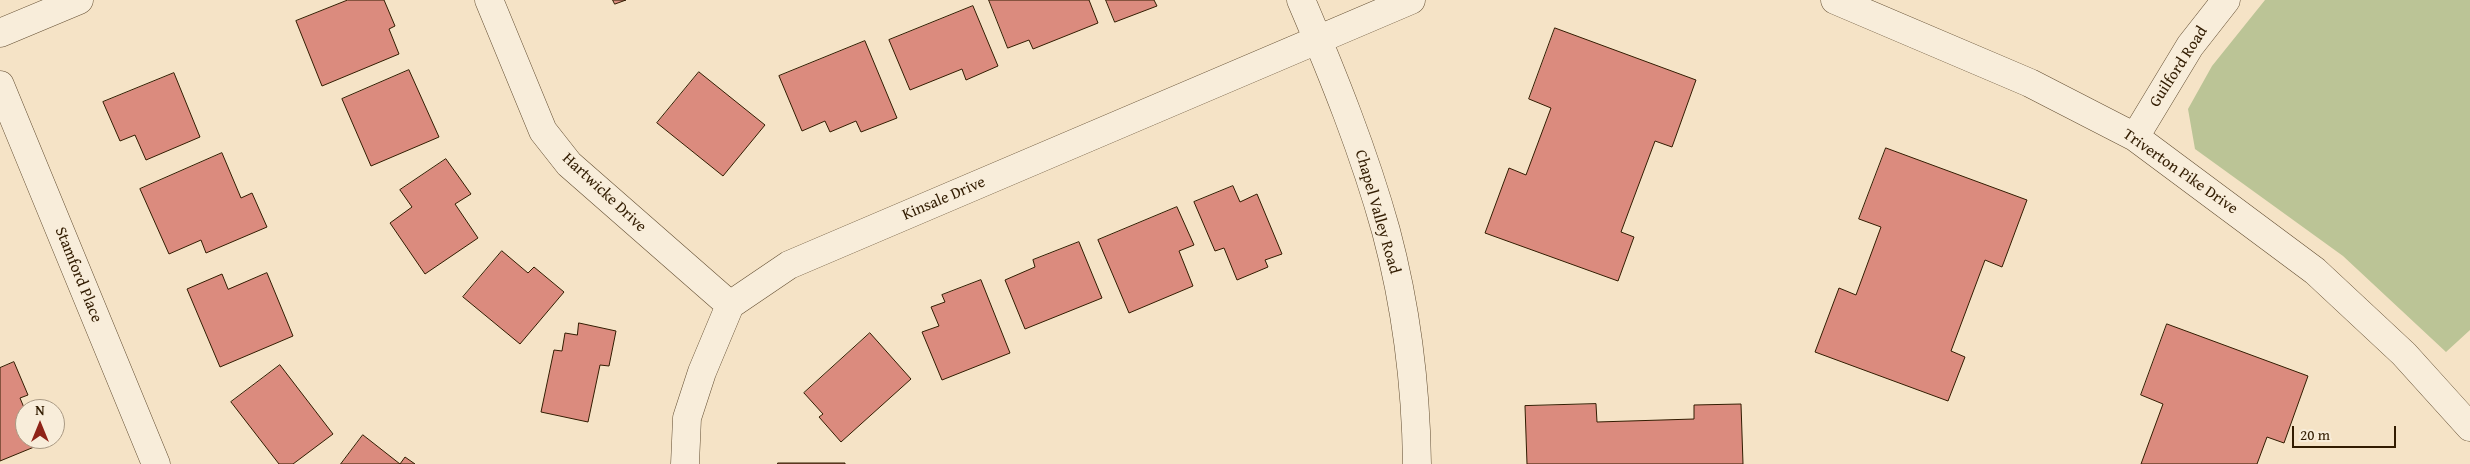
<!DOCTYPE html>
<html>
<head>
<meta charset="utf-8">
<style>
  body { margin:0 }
  #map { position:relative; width:2470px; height:464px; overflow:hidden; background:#f5e3c6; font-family:"Gentium Book Plus",serif }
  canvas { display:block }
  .north { position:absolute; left:15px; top:399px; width:50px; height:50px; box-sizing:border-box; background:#f8edda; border:1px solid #a99983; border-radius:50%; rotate:0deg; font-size:14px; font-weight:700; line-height:20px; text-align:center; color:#321c01 }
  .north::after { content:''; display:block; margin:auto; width:18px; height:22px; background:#8f2418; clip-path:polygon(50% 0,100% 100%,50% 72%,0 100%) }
  .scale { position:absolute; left:2292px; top:426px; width:104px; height:22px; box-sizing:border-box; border:2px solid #321c01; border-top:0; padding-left:6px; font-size:15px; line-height:18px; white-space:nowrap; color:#321c01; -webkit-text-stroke:4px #f8edda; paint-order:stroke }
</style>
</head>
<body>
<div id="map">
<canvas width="2470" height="464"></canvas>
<div class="north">N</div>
<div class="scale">20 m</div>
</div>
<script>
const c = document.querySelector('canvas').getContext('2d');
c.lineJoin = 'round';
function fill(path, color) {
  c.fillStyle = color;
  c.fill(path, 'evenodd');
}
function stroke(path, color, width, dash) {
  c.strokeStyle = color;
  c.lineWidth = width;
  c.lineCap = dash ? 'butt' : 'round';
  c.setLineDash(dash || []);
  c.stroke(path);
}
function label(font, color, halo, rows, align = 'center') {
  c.font = font + ' "Gentium Book Plus",serif';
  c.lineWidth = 4;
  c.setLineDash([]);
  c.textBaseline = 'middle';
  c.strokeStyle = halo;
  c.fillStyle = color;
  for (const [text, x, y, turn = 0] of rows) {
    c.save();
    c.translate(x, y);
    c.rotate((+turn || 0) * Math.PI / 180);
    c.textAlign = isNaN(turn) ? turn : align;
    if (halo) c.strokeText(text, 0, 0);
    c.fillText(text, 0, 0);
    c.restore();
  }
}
fill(new Path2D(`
  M2265,0H2470V330L2446,352L2343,256L2195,149L2188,109L2212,66Z`), '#bbc496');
const building = new Path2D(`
  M348,0H384L395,26L389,29L399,54L322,86L296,21Z
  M613,0H626L615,4Z
  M989,0H1089L1098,23L1033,49L1029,40L1008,48Z
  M1106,0H1154L1157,6L1115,22Z
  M973,6L998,66L966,80L962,69L910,90L889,40Z
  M1555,28L1696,80L1672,147L1655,141L1621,232L1634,237L1618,281L1485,233L1509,168L1526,175L1551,108L1529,99Z
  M865,41L897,118L861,132L856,121L830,132L825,121L802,131L779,76Z
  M409,70L439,137L371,166L342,99Z
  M699,72L765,125L723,176L657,123Z
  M174,73L200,137L146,160L135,135L120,141L103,102Z
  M1886,148L2027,200L2002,267L1985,260L1951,351L1965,357L1948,401L1815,352L1839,288L1856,295L1881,227L1859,219Z
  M222,153L241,198L252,193L267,227L206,253L201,240L169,254L140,189Z
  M446,159L471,194L455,204L478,238L425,274L390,223L412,207L400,190Z
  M1233,186L1240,202L1257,194L1282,254L1265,260L1268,267L1237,280L1224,248L1215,251L1194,202Z
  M1177,207L1194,245L1179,251L1193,286L1129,313L1098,240Z
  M1079,242L1102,298L1025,329L1005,280L1035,267L1033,260Z
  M502,251L528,273L534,267L564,292L520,344L463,297Z
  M267,273L293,336L220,367L187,289L222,274L228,289Z
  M981,280L1010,353L942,380L922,332L939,326L931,307L945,302L942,295Z
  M579,323L616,331L609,366L600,365L588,422L541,412L554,350L562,351L565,333L577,335Z
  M2167,324L2308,376L2284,443L2267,437L2257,464H2141L2163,404L2141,395Z
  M870,333L911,379L841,442L819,417L823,414L804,393Z
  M14,362L28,395L20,398L25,410V439H37L39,445L0,461V368Z
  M280,365L333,434L293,464H279L231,402Z
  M1596,404L1597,422L1694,419V405L1741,404L1743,464H1527L1525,406Z
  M363,435L400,464L405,457L415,464H341Z
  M778,463H845V464H778Z`);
fill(building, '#db8b7e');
stroke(building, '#321c01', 1);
const street = new Path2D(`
  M489,0L543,131L569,164L730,305
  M1301,0C1333,75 1364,152 1386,231C1406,306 1416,387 1417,464
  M1835,0L2030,83L2135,137L2315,271L2404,354L2470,427
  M0,33L79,0
  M0,85L156,464
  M2135,137L2190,46L2226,0
  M685,464L687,418L702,372L730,305L789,265L1411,0`);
stroke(street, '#634e32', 29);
stroke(street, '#f8edda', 28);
label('16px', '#321c01', '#f8edda', [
  ["Guilford Road",2179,67,-57],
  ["Triverton Pike Drive",2180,172,35],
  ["Hartwicke Drive",604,193,43],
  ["Kinsale Drive",944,199,-23],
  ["Chapel Valley Road",1377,212,74],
  ["Stamford Place",78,275,68]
]);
</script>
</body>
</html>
